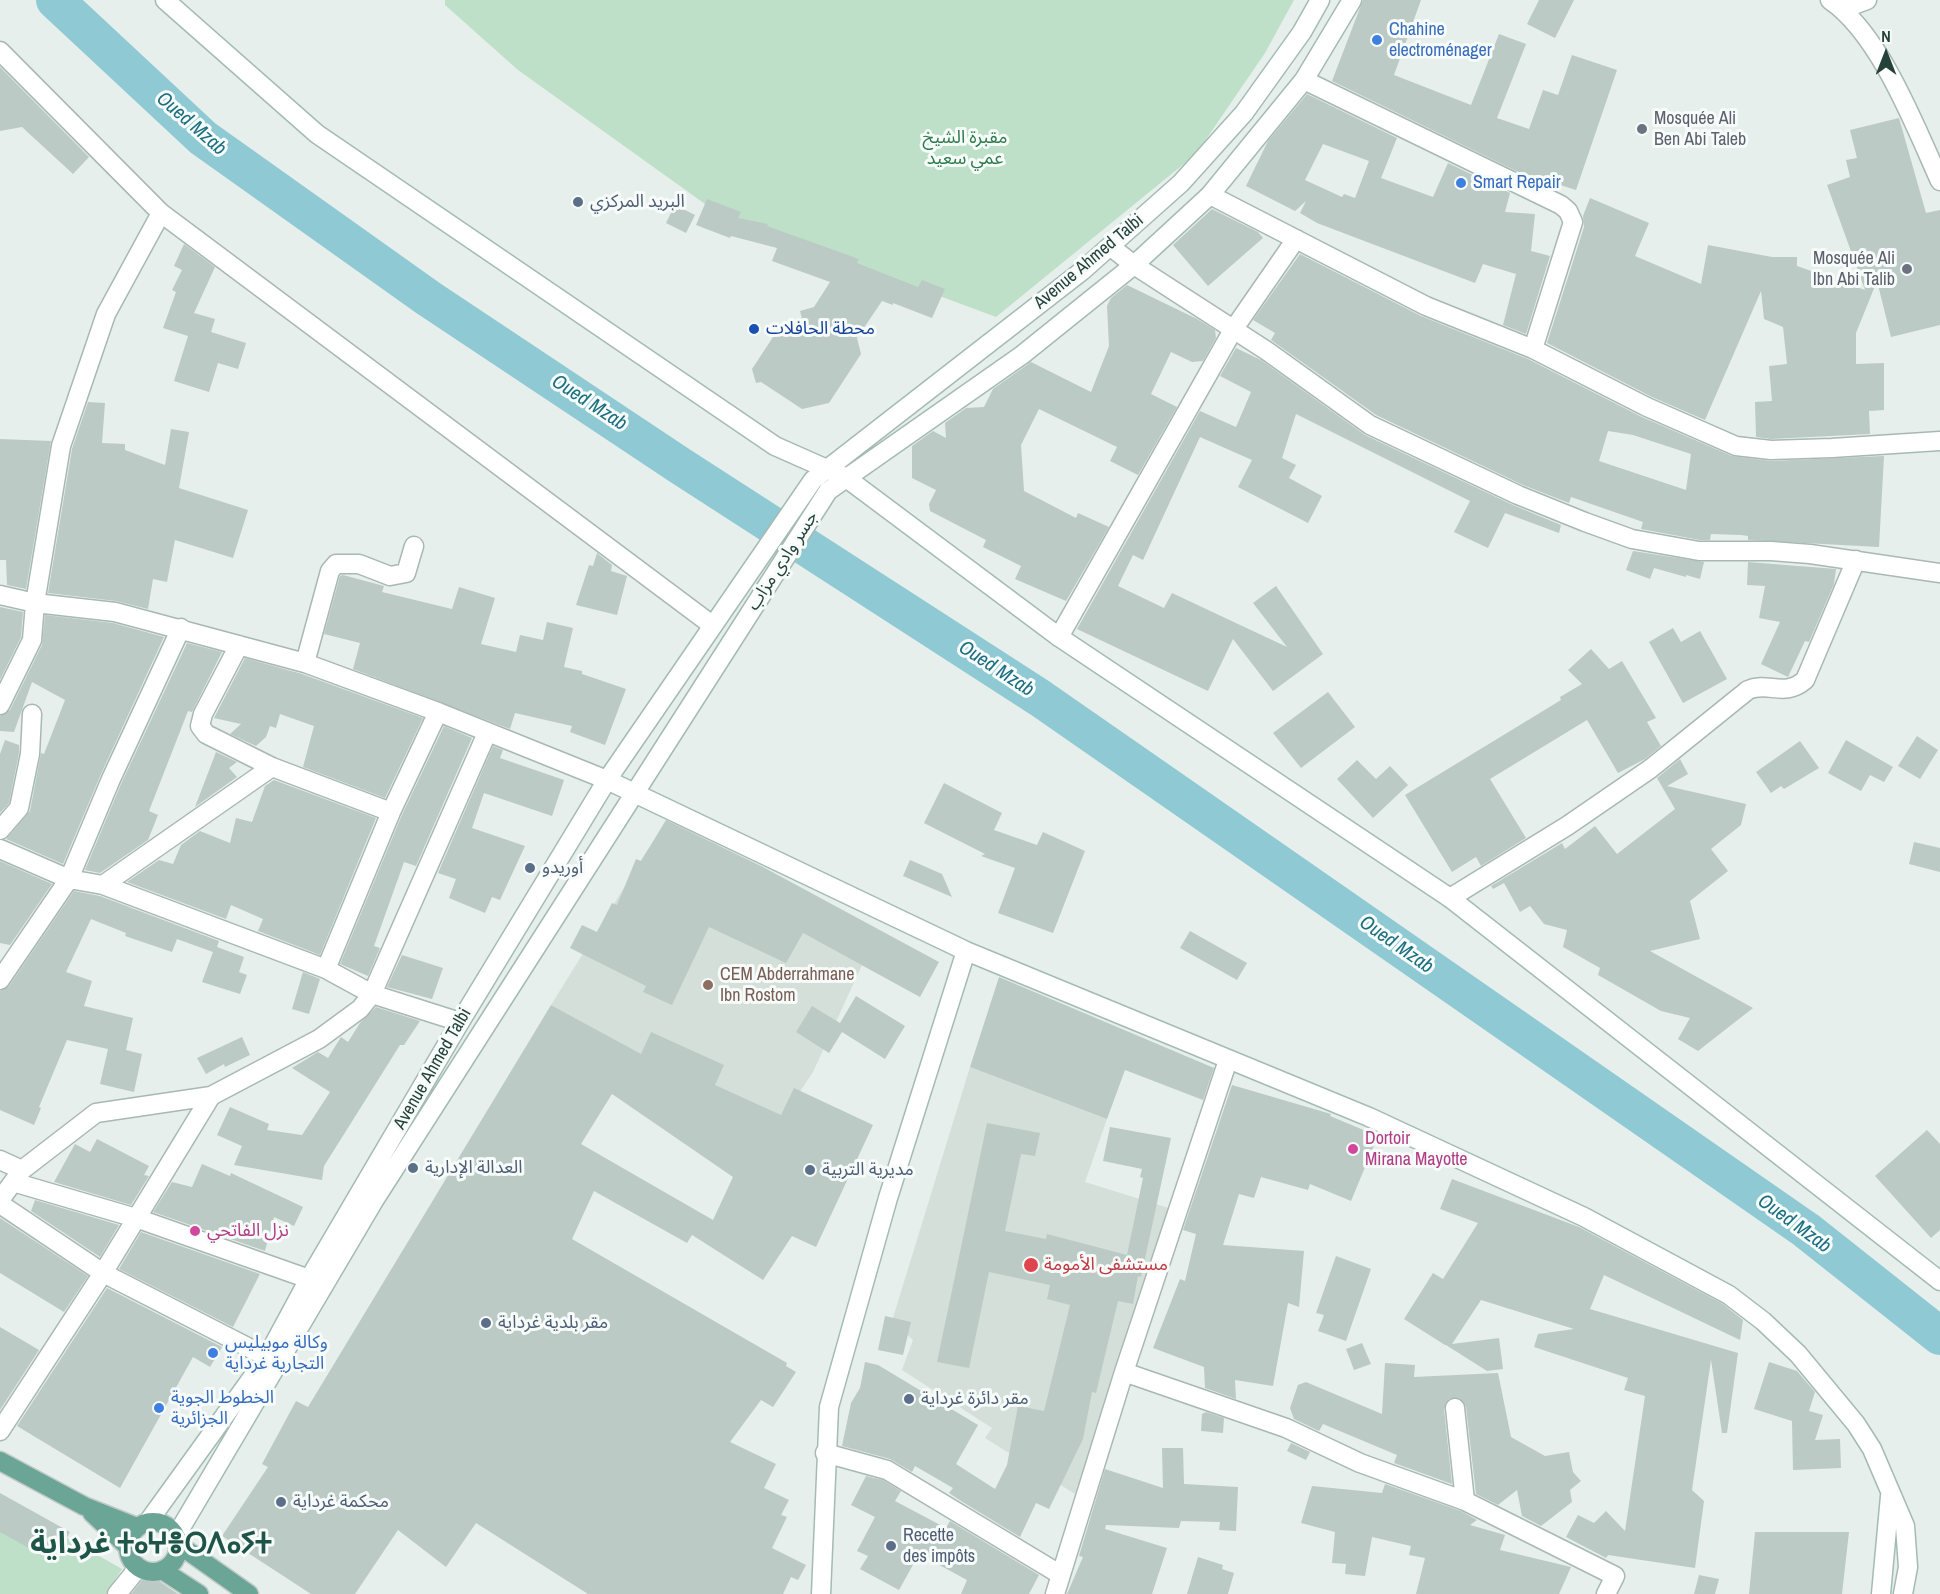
<!DOCTYPE html>
<html>
<head>
<meta charset="utf-8">
<style>
  body { margin:0 }
  #map { position:relative; width:1940px; height:1594px; overflow:hidden; background:#e6efeb; font-family:"Archivo Narrow",sans-serif }
  canvas { display:block }
  .north { position:absolute; left:1856px; top:24px; width:60px; height:60px; -webkit-text-stroke:4px #f7fbf9; paint-order:stroke; rotate:0deg; font-size:16px; font-weight:700; line-height:24px; text-align:center; color:#24423a }
  .north::after { content:''; display:block; margin:auto; width:21px; height:27px; background:#24423a; clip-path:polygon(50% 0,100% 100%,50% 72%,0 100%) }
</style>
</head>
<body>
<div id="map">
<canvas width="1940" height="1594"></canvas>
<div class="north">N</div>
</div>
<script>
const c = document.querySelector('canvas').getContext('2d');
c.lineJoin = 'round';
function fill(path, color) {
  c.fillStyle = color;
  c.fill(path, 'evenodd');
}
function stroke(path, color, width, dash) {
  c.strokeStyle = color;
  c.lineWidth = width;
  c.lineCap = dash ? 'butt' : 'round';
  c.setLineDash(dash || []);
  c.stroke(path);
}
function label(font, color, halo, rows, align = 'center') {
  c.font = font + ' "Archivo Narrow","Noto Sans Arabic","Noto Sans Tifinagh",sans-serif';
  c.lineWidth = 6;
  c.setLineDash([]);
  c.textBaseline = 'middle';
  c.strokeStyle = halo;
  c.fillStyle = color;
  for (const [text, x, y, turn = 0] of rows) {
    c.save();
    c.translate(x, y);
    c.rotate((+turn || 0) * Math.PI / 180);
    c.textAlign = isNaN(turn) ? turn : align;
    if (halo) c.strokeText(text, 0, 0);
    c.fillText(text, 0, 0);
    c.restore();
  }
}
fill(new Path2D(`
  M648,849L862,965L813,1072L775,1129L551,1005Z
  M970,1067L1107,1119L1085,1182L1172,1209L1075,1494L985,1438L992,1428L902,1370L913,1340L892,1321Z`), '#d4dfda');
fill(new Path2D(`
  M445,0H1294L1265,53L1196,154L996,317L719,214L518,70L445,5Z
  M0,1500L122,1569L106,1594H0Z`), '#bfe0c8');
stroke(new Path2D(`
  M55,0L203,138L428,298L679,465L1040,698L1806,1230L1940,1336`), '#8ec9d4', 38);
fill(new Path2D(`
  M1363,0H1421L1394,75L1471,105L1499,34L1526,44L1497,118L1529,129L1543,90L1558,95L1572,55L1617,70L1576,190L1516,171L1332,81Z
  M1539,0H1574L1555,38L1527,24Z
  M0,67L89,157L73,174L22,127L0,131Z
  M1307,94L1397,138L1381,178L1433,197L1448,163L1510,193L1505,212L1535,214L1531,251L1550,256L1526,334L1503,325L1516,274L1483,264L1475,283L1317,223L1300,213L1306,201L1295,211L1246,186L1268,141ZM1323,144L1369,161L1355,198L1344,194L1342,197L1305,180Z
  M1899,118L1926,213L1940,210V325L1891,337L1877,281L1856,333V364L1884,363V410L1869,411L1870,434L1771,439L1756,437L1755,402L1772,401L1769,366L1787,364L1783,327L1764,319L1761,291L1705,420L1652,397L1547,343L1584,227L1583,216L1590,198L1649,223L1635,256L1701,284L1708,245L1772,257H1797V266L1865,290L1827,185L1850,177L1846,160L1857,158L1850,130Z
  M707,199L741,212L738,218L768,224L767,226L859,259L857,263L918,287L922,280L945,289L932,318L893,303V305L882,301L857,338L861,354L829,403L802,409L761,382L756,383L752,369L775,334L804,327L800,311L814,307L830,282L772,261L777,248L731,236L730,238L696,225Z
  M675,205L695,215L686,233L666,223Z
  M1212,209L1258,232L1263,238L1208,286L1173,245Z
  M184,244L215,267L194,313L215,319L211,332L246,343L238,369L218,363L209,392L174,381L188,336L163,328L176,292L172,290L182,270L174,266Z
  M1300,254L1421,316L1528,359L1642,417L1732,456L1771,461L1884,456L1879,547L1748,540V536L1741,535L1711,534L1710,540H1700L1641,529L1643,522L1571,497L1569,503L1523,485L1376,415L1271,340L1275,333L1253,320ZM1608,431L1633,435L1691,454L1686,490L1599,461Z
  M1127,285L1197,319L1215,330L1216,338L1203,361L1192,362L1171,352L1151,394L1177,407L1138,475L1110,461L1117,447L1039,409L1021,445L1024,491L1076,518L1078,513L1109,527L1066,601L1015,579L1021,566L983,547L986,540L930,511L929,504L936,490L912,478V446L933,431L946,438L945,423L966,408L984,407L993,389L1031,362L1091,392L1109,346L1107,306L1111,298Z
  M1236,348L1261,360L1365,435L1513,505L1561,525L1559,533L1505,513L1488,548L1454,532L1470,501L1296,414L1282,458L1296,465L1289,478L1322,496L1308,523L1238,487L1252,460L1200,437L1143,560L1133,555L1118,586L1164,608L1172,593L1287,647L1253,603L1276,586L1323,654L1273,691L1233,639L1208,691L1077,629L1200,411L1236,427L1251,392L1220,376Z
  M88,402L105,403L102,443L125,444V450L165,465L171,429L189,432L179,488L248,510L233,558L175,540L167,582L153,579L148,609L116,601L48,593L72,449Z
  M0,439L51,441L26,589L7,585L6,560H0Z
  M1633,551L1704,562L1700,579L1686,575V577L1654,568L1650,579L1626,570Z
  M597,553L612,565L611,571L627,576L617,615L576,605L589,565L593,566Z
  M1748,562L1836,569L1834,584L1809,642L1805,641L1788,677L1761,664L1780,622L1759,618L1765,586L1747,585Z
  M343,575L384,586L382,592L452,609L459,587L495,598L481,644L516,652L520,635L543,640L547,622L573,628L564,667L582,671V674L626,689L605,745L570,732L572,726L515,713L510,729L353,669L360,643L324,634L340,576Z
  M0,607L23,612L21,637L0,680Z
  M45,615L113,623L164,637L101,774L63,864L6,839L30,811L41,753L44,754L65,700L32,682L14,732L0,731V716L10,710L42,645Z
  M1673,628L1681,642L1700,631L1727,679L1683,703L1649,642Z
  M187,643L222,652L192,712L188,711L149,811L158,815L148,840L100,873L85,870L121,784Z
  M1591,649L1609,669L1622,661L1656,718L1647,722L1661,746L1645,759L1618,773L1587,720L1490,779L1526,838L1481,866L1476,857L1452,872L1405,795L1561,700L1560,697L1582,684L1568,670Z
  M245,658L302,674L423,718L385,798L303,767L314,726L280,714L276,728L270,726L266,737L256,746L230,734L241,724L214,718Z
  M1328,692L1355,727L1301,768L1273,733Z
  M444,726L472,738L416,866L404,862L374,946L380,948L368,976L340,964L401,817Z
  M1917,736L1938,750L1920,779L1898,766Z
  M5,740L19,745V753L9,803L0,813V754Z
  M1846,740L1893,767L1884,782L1870,775L1861,791L1828,773Z
  M1800,741L1819,768L1784,789L1781,786L1771,793L1756,772Z
  M493,746L503,750L500,758L564,780L552,816L484,793L472,828L525,846L500,900L492,897L485,913L449,898L456,879L438,873Z
  M216,752L237,762L229,768L237,777L195,807Z
  M1680,759L1688,774L1667,786L1746,804L1741,825L1711,849L1728,871L1690,901L1700,939L1650,951L1753,1008L1698,1051L1678,1039L1690,1018L1661,1011L1598,975L1600,968L1563,947L1567,930L1544,924L1530,906L1520,912L1504,883L1493,889L1491,886L1562,843L1565,849L1595,826L1617,854L1675,809L1657,778Z
  M1357,760L1376,779L1390,766L1408,785L1373,818L1337,779Z
  M274,780L376,818L320,955L258,931L263,919L231,905L226,919L127,882L159,860L173,864L181,845L200,831L230,843L236,818L252,822L265,786Z
  M944,783L1002,813L994,830L1037,845L1043,832L1085,851L1053,933L998,913L1015,868L981,856L985,854L924,823Z
  M666,820L763,867L939,962L920,997L803,933L786,963L709,927L672,1005L643,992L646,986L570,948L582,925L597,932L612,903L617,905L636,859L641,861Z
  M1914,842L1940,848V872L1909,864Z
  M910,860L942,874L952,897L903,876Z
  M0,861L52,884L10,945L0,943Z
  M74,891L100,896L219,941L217,947L244,957L239,972L247,975L240,994L202,982L213,952L177,939L172,952L125,936L126,933L91,919L66,972L92,981L84,1006L133,1018L126,1050L142,1054L134,1092L100,1084L108,1049L67,1040L39,1107L41,1108L34,1125L0,1110V991L9,986Z
  M1190,931L1247,963L1237,980L1180,948Z
  M402,955L443,968L432,999L387,987Z
  M303,972L320,979L309,1014L292,1009Z
  M999,977L1214,1068L1203,1100L1125,1070L1107,1119L970,1067Z
  M856,996L905,1026L885,1059L842,1032L829,1053L796,1032L812,1006L840,1023Z
  M551,1005L641,1054L651,1032L724,1065L715,1085L781,1115L794,1088L873,1125L816,1247L792,1236L763,1280L692,1235L687,1243L594,1191L572,1239L787,1363L786,1366L796,1372L773,1407L761,1400L730,1442L776,1464L764,1488L789,1500L781,1515L787,1517L772,1548L806,1565L798,1580L791,1577L783,1594H588L476,1523L446,1567L398,1530L355,1594H311L222,1536L268,1467L262,1464L296,1401L308,1407ZM612,1094L733,1177L713,1220L581,1144Z
  M376,1007L420,1021L404,1045H400L324,1166L322,1180L234,1165L242,1146L217,1135L230,1107L269,1124L267,1130L302,1135L330,1092L292,1068L318,1052L328,1058L341,1037L348,1042L360,1023Z
  M242,1037L250,1055L225,1067L224,1064L206,1074L197,1058Z
  M1232,1085L1331,1114L1330,1116L1378,1136L1351,1201L1310,1184L1308,1190L1261,1177L1254,1198L1239,1194L1223,1245L1304,1251L1299,1307L1288,1303L1273,1386L1235,1380L1236,1399L1205,1388L1204,1367L1153,1348L1180,1279L1185,1281L1196,1234L1183,1230Z
  M987,1123L1040,1133L1035,1156L1021,1154L1005,1231L1046,1239L1047,1234L1127,1255L1143,1178L1140,1177L1142,1169L1103,1161L1110,1127L1171,1138L1141,1277L1138,1276L1133,1304L1118,1301L1096,1393L1092,1392L1083,1439L1049,1509L1036,1503L1020,1537L961,1501L949,1493L953,1488L915,1466L912,1472L890,1459L842,1446L851,1403L860,1388L865,1362L878,1365L978,1425L956,1464L995,1489L1007,1465L1018,1406L1044,1411L1070,1305L1047,1299L1050,1285L989,1272L969,1368L937,1362Z
  M1927,1130L1940,1144V1230L1931,1238L1875,1176Z
  M97,1139L149,1166L144,1175L149,1176L131,1205L54,1182L75,1144L90,1152Z
  M202,1164L230,1176L231,1173L303,1207L294,1226L274,1217L265,1251L153,1212L172,1182L192,1187Z
  M1452,1179L1579,1227L1723,1304L1743,1320L1740,1340L1604,1275L1590,1309L1738,1353L1727,1433H1722L1711,1360L1692,1490L1704,1501L1695,1568L1608,1555L1606,1558L1566,1537L1578,1515L1594,1523L1606,1511L1625,1531L1645,1396L1624,1390L1628,1378L1534,1347L1538,1334L1574,1329L1481,1300L1452,1344L1499,1338L1503,1369L1487,1371L1446,1345H1450H1445L1404,1319L1433,1273L1443,1279L1478,1223L1440,1209Z
  M35,1200L119,1225L100,1257L31,1211Z
  M0,1218L88,1276L64,1312L0,1273Z
  M141,1232L260,1274L233,1327L119,1269Z
  M1336,1256L1371,1269L1346,1341L1318,1331L1324,1315L1316,1313Z
  M107,1288L222,1347L210,1367L193,1357L120,1488L17,1426Z
  M885,1316L911,1322L903,1355L878,1350Z
  M0,1327L39,1350L0,1410Z
  M1362,1343L1371,1364L1354,1370L1346,1349Z
  M1769,1362L1797,1371L1815,1392L1809,1411L1823,1415L1815,1440L1840,1439L1841,1468L1793,1470L1792,1421L1754,1409Z
  M1385,1363L1415,1365L1414,1377L1498,1373L1511,1437L1545,1456L1569,1452L1573,1472L1581,1481L1570,1490L1572,1502L1541,1526L1522,1516L1517,1490L1498,1505L1476,1494L1466,1407L1459,1398L1449,1399L1444,1409L1452,1484L1394,1463L1397,1455L1323,1424L1319,1431L1294,1419L1290,1408L1298,1385L1306,1382L1382,1414Z
  M1206,1412L1224,1418L1223,1433L1201,1431L1202,1414Z
  M1291,1443L1310,1452L1306,1460L1287,1451Z
  M1162,1448H1183L1184,1484L1238,1487L1236,1531L1219,1530L1220,1522L1181,1521L1179,1528L1106,1525L1105,1529L1167,1548L1152,1594H1067L1083,1557L1079,1556L1105,1469L1163,1488Z
  M866,1476L883,1480L901,1491L895,1501L946,1528L950,1521L1039,1575L1029,1594H961L967,1580L919,1554L899,1590L860,1569L868,1556L857,1551L875,1517L851,1505Z
  M1385,1484L1461,1511L1477,1520L1470,1525L1505,1535L1500,1550L1571,1567L1559,1594H1416L1425,1558L1409,1555L1411,1546L1372,1537L1365,1576L1345,1574L1346,1564L1332,1563L1335,1532L1301,1523L1312,1486L1382,1493Z
  M0,1493L70,1532L54,1562L0,1532Z
  M1755,1532H1849L1842,1594H1749Z
  M1198,1557L1223,1565L1222,1569L1234,1573L1228,1594H1187Z
  M148,1573L156,1579L178,1594H131Z
  M1699,1575L1719,1579L1715,1594H1694Z`), '#bbcac4');
const street = new Path2D(`
  M1830,0C1880,34 1915,126 1940,181
  M1843,9L1867,0
  M0,51L161,213L712,625
  M1304,80L1561,205L1568,211L1573,222L1533,349
  M1210,195L1426,306L1533,349L1647,407L1736,446L1771,450L1832,448L1940,441
  M1111,247L1134,265L1267,351L1370,425L1518,495L1585,522L1632,539L1699,551H1771L1810,554L1940,573
  M0,595L35,603L115,612L305,663L438,712L607,780
  M1059,637L1233,330L1296,239
  M239,645L203,714L200,726L206,734L272,767L391,812
  M305,663L330,571L336,564H359L390,576L406,573L414,546
  M0,705L32,640L35,603L61,446L106,314L161,213
  M0,830L19,808L30,754L32,714
  M0,849L69,879L103,885L326,969L372,994L460,1022
  M103,885L272,767
  M1450,898L1567,826L1650,769L1748,690C1768,681 1784,698 1805,680L1856,560
  M326,969L391,812L438,712
  M0,980L69,879L111,779L181,628
  M0,1160L22,1170
  M13,1182L136,1218L309,1279
  M0,1200L22,1170L96,1113L211,1096L319,1039L360,1009L372,994L487,733
  M0,1204L103,1273L267,1357
  M1124,1372L1286,1428L1360,1463L1465,1501L1615,1576L1606,1594
  M1455,1408L1465,1501
  M0,1431L103,1273L211,1096
  M825,1453L887,1470L1061,1575
  M117,1594L138,1568
  M1055,1594L1124,1372L1228,1060`);
const secondary = new Path2D(`
  M165,0L317,134L775,446L845,477L1059,637L1450,898L1940,1281
  M607,780L966,951L1369,1117L1584,1217L1729,1295L1763,1321L1798,1354L1856,1424L1872,1449L1905,1526L1908,1567L1903,1594
  M148,1522L267,1357L309,1279L460,1022L607,780L813,480L1082,271L1181,183L1244,113L1302,32L1320,0
  M176,1536L375,1199L828,491L1022,355L1134,265L1210,195L1304,80L1352,0
  M821,1594L829,1407L888,1198L966,951
  M1881,1594L1890,1496`);
const primary = new Path2D(`
  M0,1461L84,1506L137,1527
  M92,1513L127,1546
  M128 1547a25 25 0 1 1 50 0a25 25 0 1 1-50 0Z
  M178,1544L249,1594
  M162,1570L199,1594`);
stroke(street, '#a8b8b2', 21);
stroke(secondary, '#a4bbb3', 21);
stroke(primary, '#c2cac8', 21);
stroke(street, '#fff', 18);
stroke(secondary, '#fff', 18);
stroke(primary, '#6aa596', 18);
for (const [x, y, r, color] of [
  [1377,40,6,"#3f7fe0"],
  [1642,129,6,"#6b7280"],
  [1461,183,6,"#3f7fe0"],
  [578,202,6,"#5c6f8a"],
  [1907,269,6,"#6b7280"],
  [754,329,6,"#1a4fb4"],
  [530,868,6,"#5c6f8a"],
  [708,985,6,"#8d6e63"],
  [1353,1149,6,"#d1479c"],
  [413,1168,6,"#5c6f8a"],
  [810,1170,6,"#5c6f8a"],
  [195,1231,6,"#d1479c"],
  [1031,1265,8,"#e0444e"],
  [486,1323,6,"#5c6f8a"],
  [213,1353,6,"#3f7fe0"],
  [909,1399,6,"#5c6f8a"],
  [159,1408,6,"#3f7fe0"],
  [281,1502,6,"#5c6f8a"],
  [891,1546,6,"#5c6f8a"]
]) {
  const dot = new Path2D();
  dot.arc(x, y, r, 0, 2 * Math.PI);
  c.fillStyle = color;
  c.fill(dot);
  stroke(dot, '#f7fbf9', 2);
}
label('18px', '#366cbe', '#f7fbf9', [
  ["Chahine",1389,30],
  ["electroménager",1389,51],
  ["Smart Repair",1473,183],
  ["وكالة موبيليس",225,1343],
  ["التجارية غرداية",225,1364],
  ["الخطوط الجوية",171,1398],
  ["الجزائرية",171,1419]
], 'left');
label('18px', '#5b616d', '#f7fbf9', [
  ["Mosquée Ali",1654,119],
  ["Ben Abi Taleb",1654,140],
  ["Mosquée Ali",1895,259,"right"],
  ["Ibn Abi Talib",1895,280,"right"]
], 'left');
label('18px', '#2d7a4b', '#f7fbf9', [
  ["مقبرة الشيخ",965,138],
  ["عمي سعيد",965,159]
]);
label('18px', '#4e5e75', '#f7fbf9', [
  ["البريد المركزي",590,202],
  ["أوريدو",542,868],
  ["العدالة الإدارية",425,1168],
  ["مديرية التربية",822,1170],
  ["مقر بلدية غرداية",498,1323],
  ["مقر دائرة غرداية",921,1399],
  ["محكمة غرداية",293,1502],
  ["Recette",903,1536],
  ["des impôts",903,1557]
], 'left');
label('18px', '#24423a', '#f7fbf9', [
  ["Avenue Ahmed Talbi",1089,262,-40],
  ["جسر وادي مزاب",783,561,-57],
  ["Avenue Ahmed Talbi",433,1069,-60]
]);
label('18px', '#164399', '#f7fbf9', [
  ["محطة الحافلات",766,329]
], 'left');
label('18px', '#785e54', '#f7fbf9', [
  ["CEM Abderrahmane",720,975],
  ["Ibn Rostom",720,996]
], 'left');
label('18px', '#b23c85', '#f7fbf9', [
  ["Dortoir",1365,1139],
  ["Mirana Mayotte",1365,1160],
  ["نزل الفاتحي",207,1231]
], 'left');
label('18px', '#be3a42', '#f7fbf9', [
  ["مستشفى الأمومة",1044,1265]
], 'left');
label('italic 20px', '#1c6f80', '#f7fbf9', [
  ["Oued Mzab",191,124,41],
  ["Oued Mzab",589,403,33],
  ["Oued Mzab",996,669,33],
  ["Oued Mzab",1396,945,35],
  ["Oued Mzab",1794,1224,36]
]);
label('bold 30px', '#1f5548', '#f7fbf9', [
  ["غرداية ⵜⴰⵖⴻⵔⴷⴰⵢⵜ",151,1545]
]);
</script>
</body>
</html>
